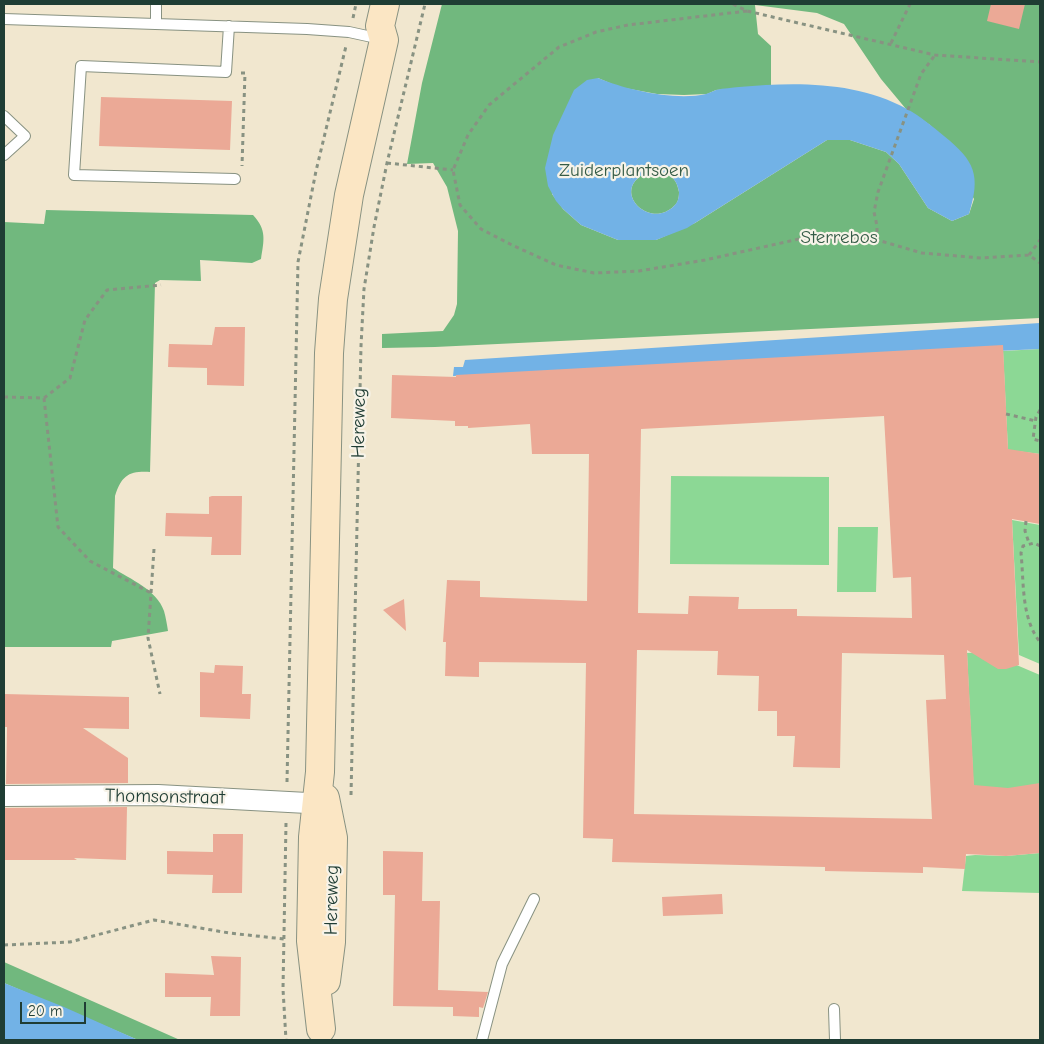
<!DOCTYPE html>
<html>
<head>
<meta charset="utf-8">
<style>
  body { margin:0 }
  #map { position:relative; width:1044px; height:1044px; overflow:hidden; background:#f1e7cf; font-family:"Comic Neue",sans-serif }
  canvas { display:block }
  .frame { position:absolute; inset:0; border:5px solid #1f3d34; pointer-events:none }
  .scale { position:absolute; left:20px; top:1002px; width:66px; height:22px; box-sizing:border-box; border:2px solid #1f3d34; border-top:0; padding-left:6px; font-size:15px; line-height:18px; white-space:nowrap; color:#1f3d34; -webkit-text-stroke:4px #f7f3e8; paint-order:stroke }
</style>
</head>
<body>
<div id="map">
<canvas width="1044" height="1044"></canvas>
<div class="frame"></div>
<div class="scale">20 m</div>
</div>
<script>
const c = document.querySelector('canvas').getContext('2d');
c.lineJoin = 'round';
function fill(path, color) {
  c.fillStyle = color;
  c.fill(path, 'evenodd');
}
function stroke(path, color, width, dash) {
  c.strokeStyle = color;
  c.lineWidth = width;
  c.lineCap = dash ? 'butt' : 'round';
  c.setLineDash(dash || []);
  c.stroke(path);
}
function label(font, color, halo, rows, align = 'center') {
  c.font = font + ' "Comic Neue",sans-serif';
  c.lineWidth = 4.5;
  c.setLineDash([]);
  c.textBaseline = 'middle';
  c.strokeStyle = halo;
  c.fillStyle = color;
  for (const [text, x, y, turn = 0] of rows) {
    c.save();
    c.translate(x, y);
    c.rotate((+turn || 0) * Math.PI / 180);
    c.textAlign = isNaN(turn) ? turn : align;
    if (halo) c.strokeText(text, 0, 0);
    c.fillText(text, 0, 0);
    c.restore();
  }
}
fill(new Path2D(`
  M1040,349V454L1008,450L1003,351Z
  M671,476L829,477V565L670,564Z
  M1012,520L1040,525V664L1019,655Z
  M838,527H878L876,592H837Z
  M986,652L1040,675V787L1016,794L974,796L967,653Z
  M1040,853V893L962,891L966,856L975,855L1006,856Z`), '#8cd895');
fill(new Path2D(`
  M442,4H1040V318L435,347L382,348V334L443,331L454,315L457,304L458,231L447,187L433,163L407,164L422,83ZM755,5L817,13L844,24L881,79L906,109L930,125L974,199L969,214L952,221L928,208L899,164L886,152L850,140H827L695,223L656,240H618L581,225L563,209L552,194L598,78L619,87L657,94L684,95L707,94L716,90L771,86V46L758,34Z
  M648,172C665,171 676,174 679,192C679,198 678,203 674,206C649,231 608,189 648,172Z
  M46,210L253,215C267,230 264,240 261,259L252,263L200,260L201,281L160,280L155,283L150,472C129,471 122,475 115,496L113,568C130,579 157,590 164,611C166,618 167,625 168,631L112,641L111,647H4V222L44,224Z
  M4,962L180,1040H138L4,983Z`), '#71b87e');
fill(new Path2D(`
  M598,78C627,90 675,101 706,94C710,93 713,91 716,90C724,88 732,88 739,87C795,82 856,81 907,109C920,116 932,126 944,136C975,161 981,175 969,214L952,221L928,208L899,164L886,152L850,140H827L687,228L656,240H618L581,225L563,209L556,201L548,186L545,168L553,135L574,90L587,80ZM648,172C665,171 676,174 679,192C679,198 678,202 674,206C649,231 608,189 648,172Z
  M1040,323V349L453,376L454,367H463L465,360Z
  M4,983L64,1007L138,1040H4Z`), '#72b2e6');
fill(new Path2D(`
  M991,4H1025L1019,29L987,21Z
  M101,97L232,101L230,150L99,146Z
  M215,327H245L244,386L207,385V368L168,367L169,344L212,345Z
  M1003,345L1008,449L1040,454V524L1012,519L1019,665L1006,669H998L967,650L974,785L1008,788L1040,783V853L1006,856L966,854L965,869L923,867V873L825,871V867L612,862L613,839L583,838L586,663L479,662V677L445,676L446,642H443L447,580L480,581V597L587,601L589,454H532L530,424L468,428V426H455V421L391,418L392,375L456,377V375ZM884,416L893,578L911,577L912,618L797,616V609H738L739,597L689,596L688,614L638,613L641,429ZM637,650L718,651L717,675L759,676L758,711H777V736H795L793,767L840,768L842,653L944,655L946,699L926,700L932,819L634,814Z
  M212,496H242L241,555H211L212,537L165,536L166,513L209,514V497Z
  M404,599L406,631L383,610Z
  M215,665L243,666L242,694H251L250,719L200,717V672L214,673Z
  M4,694L129,697V729L83,728L128,758V783L6,784L7,727H4Z
  M127,807L126,860L74,858L77,860H4V808Z
  M213,834H243L242,893H212L213,875L167,874V851L213,852Z
  M383,851L423,852L422,901H440L438,990L488,992L483,1008L479,1007V1017L453,1016V1007L393,1006L395,895H383Z
  M722,894L723,914L663,916L662,897Z
  M211,956L241,957L240,1016H210L211,997H165V973L214,975Z`), '#eba996');
const service = new Path2D(`
  M156,4V24
  M4,19L307,29L349,32L381,39
  M229,26L226,72L81,66L74,175L235,179
  M4,116L25,136L4,155
  M834,1009L835,1040
  M482,1040L502,964L534,899`);
const minor = new Path2D(`
  M4,796L158,795L326,804`);
const secondary = new Path2D(`
  M325,798L333,838L331,942L326,981
  M321,1029L311,941L313,837L320,772L329,353L333,299L349,195L384,40L380,26L385,4`);
stroke(service, '#889282', 12);
stroke(minor, '#889282', 22);
stroke(secondary, '#889282', 30);
stroke(new Path2D(`
  M733,4L747,11L935,55L1040,62
  M747,11L628,25L596,32L559,47L489,105L468,135L453,170L460,205L481,229L514,246L556,265L594,273L639,271L705,260L799,239H874L922,253L981,258L1029,255L1040,263
  M353,18L356,4
  M891,43L910,4
  M241,73H245L242,166
  M387,163L453,170
  M877,240V226L874,212L878,192L921,74L935,55
  M1029,255L1040,240
  M4,397L44,398L70,378L85,320L107,290L161,285
  M44,398L58,527L90,561L151,593
  M1040,410L1036,417L1033,439L1040,441
  M1006,414L1036,421
  M1026,521L1025,531L1029,543
  M1040,546L1034,543L1023,546L1021,553C1024,582 1021,618 1040,642
  M154,549L148,638L160,694
  M287,782L298,262L316,171L346,46
  M351,795L361,346L364,289L374,227L387,163L425,4
  M286,823L283,989L286,1040
  M4,945L70,942L154,920L229,933L284,939`), '#889282', 3, [4, 4]);
stroke(service, '#fff', 10);
stroke(minor, '#fff', 20);
stroke(secondary, '#fbe6c4', 28);
label('19px', '#355c47', '#f7f3e8', [
  ["Zuiderplantsoen",624,171],
  ["Sterrebos",839,238]
]);
label('19px', '#1f3d34', '#f7f3e8', [
  ["Hereweg",359,423,-89],
  ["Thomsonstraat",165,797,1],
  ["Hereweg",332,900,-89]
]);
</script>
</body>
</html>
